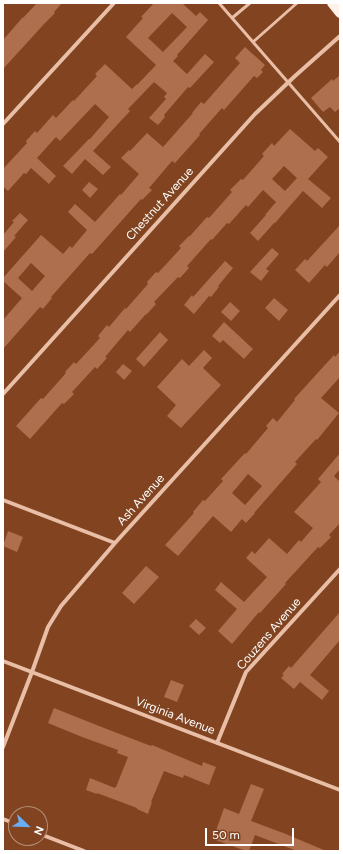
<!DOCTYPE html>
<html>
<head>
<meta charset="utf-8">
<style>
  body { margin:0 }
  #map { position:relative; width:343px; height:854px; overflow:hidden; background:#824420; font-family:Figtree,sans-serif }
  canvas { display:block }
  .frame { position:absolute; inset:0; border:4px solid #fff; pointer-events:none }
  .north { position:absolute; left:8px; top:806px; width:40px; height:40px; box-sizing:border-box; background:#824420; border:1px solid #b48f79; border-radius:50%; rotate:113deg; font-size:11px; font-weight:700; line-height:16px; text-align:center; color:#fff }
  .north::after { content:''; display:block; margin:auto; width:14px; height:18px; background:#68adf6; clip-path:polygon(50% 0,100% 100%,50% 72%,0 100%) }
  .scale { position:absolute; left:205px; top:828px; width:89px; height:18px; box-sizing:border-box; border:2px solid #fff; border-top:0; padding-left:5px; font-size:12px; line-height:14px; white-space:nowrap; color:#fff; -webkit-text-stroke:3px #824420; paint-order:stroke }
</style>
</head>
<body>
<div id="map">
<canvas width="343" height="854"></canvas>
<div class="frame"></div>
<div class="north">N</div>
<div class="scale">50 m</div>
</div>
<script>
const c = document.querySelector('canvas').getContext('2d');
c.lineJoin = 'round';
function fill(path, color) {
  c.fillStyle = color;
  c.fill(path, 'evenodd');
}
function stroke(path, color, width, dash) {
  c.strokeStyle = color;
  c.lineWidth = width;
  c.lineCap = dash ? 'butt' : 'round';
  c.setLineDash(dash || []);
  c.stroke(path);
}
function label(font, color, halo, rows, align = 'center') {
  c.font = font + ' Figtree,sans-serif';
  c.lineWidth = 4;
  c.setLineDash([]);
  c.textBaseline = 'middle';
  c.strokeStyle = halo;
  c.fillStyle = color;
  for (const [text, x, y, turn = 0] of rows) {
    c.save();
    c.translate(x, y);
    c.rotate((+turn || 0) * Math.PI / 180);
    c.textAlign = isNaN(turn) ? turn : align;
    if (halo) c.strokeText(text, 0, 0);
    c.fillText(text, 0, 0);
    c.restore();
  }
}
fill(new Path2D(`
  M37,3H62L54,12L55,13L45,23L3,69V40L23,17V18Z
  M154,3H182L196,16L200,12L208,20L177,55L178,56L173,61L187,74L205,54L214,62L190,88L188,87L164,115L165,117L158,125L149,118L166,99L164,97L167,93L154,82L128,109L130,111L93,151L111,167L103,175L85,159L72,174L63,166L89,139H90L109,117L95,104L60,141L56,137L37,158L56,176L49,184L31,168L26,174L24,173L8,191L3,186V169L27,143L26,141L35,131L37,133L53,115L56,118L73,100L74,101L97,76L95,74L105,64L132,89L137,84V85L156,65L126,37L143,18L141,17ZM172,13L187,27L163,52L148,38Z
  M245,47L265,65L261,70L263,72L257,78L254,76L224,110L222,108L199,134L200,135L175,163L172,161L149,188L152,190L142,200L141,199L92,254L90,253L51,297L52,298L43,309L40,307L3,349V320L22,298L3,281V278L41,235L63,254L70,246L72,248L87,230L68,212L75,204L95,222L120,194L121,195L139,174L121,158L129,150L130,151L147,133L163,147L193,113H192L201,102L204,104L240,63L235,58ZM31,263L45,276L32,291L18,278Z
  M340,75V108L335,112L330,107L323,112L311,98L332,79L333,81Z
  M290,129L315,151L318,148L328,157L308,179L331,198L322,208L303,191L275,223H274L258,241L250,233L266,215H265L276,202L263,190L248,207L246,205L229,224L227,223L212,240L211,239L187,266L189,268L180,278L178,277L154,302L156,304L146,315V314L130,332L128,330L105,357L107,358L97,369L95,367L72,392L74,394L64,404L62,403L30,439L16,426L41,398L43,399L66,373L65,372L74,362L76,364L100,338L98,336L107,325L109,327L125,308L126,309L148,284L147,282L156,272L158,273L181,248L179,246L189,236H190L207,217L209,218L232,192L230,190L241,179L243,180L264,156L262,154L272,143L274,146ZM284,166L297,178L285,191L272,179Z
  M89,182L98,189L90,198L82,190Z
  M20,213L28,220L14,236L16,237L3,252V235L14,222L12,221Z
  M340,225V252L327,267L325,265L309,283L295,270L305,259L307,261Z
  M272,248L279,254L266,269L269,271L261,281L250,272Z
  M225,261L233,268L218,286L219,287L211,297L209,296L194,314L184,305L192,295L193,297Z
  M274,298L288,310L279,321L265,308Z
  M230,302L240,311L231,321L221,312Z
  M224,322L253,349L244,359L223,340L220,343L212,336Z
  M160,332L168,340L144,367L136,359Z
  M204,350L212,358L203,368L221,385L181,428L167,416L176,405L157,387L182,359L189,366Z
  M340,351V377L321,398L339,413L317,440L316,439L295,462L297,464L254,513H255L246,523L242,519L231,532L213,516L178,556L165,545L194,513L193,512L203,500L205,501L223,481L221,479L245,453L246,454L268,428L266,426L273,418L277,422L295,400L294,399L334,355L335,357ZM248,474L262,486L245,505L232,493Z
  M123,364L132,371L124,380L116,372Z
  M340,453V469L334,476L340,482V523L329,535L331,537L320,548L318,547L285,583L286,584L260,613L259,612L232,644L218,631L237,609L215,590L221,582L244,602L267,577L246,558L252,551L255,554L269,538L287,554L299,540L301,542L313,528L294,512L321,482L318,479Z
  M8,531L23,537L17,552L3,546Z
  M146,566L159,577L134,604L122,593Z
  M340,612V640L310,675L329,691L322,700L300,682L294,689L281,678L284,675L282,674L289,666L291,668Z
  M196,619L206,628L199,635L189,626Z
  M171,680L184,685L177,702L164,697Z
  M54,708L99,726L151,746L152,745L202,766L203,762L216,767L209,785L184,775L183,778L164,771L151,802H152L148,814L137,809V808L97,793V794L86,790L90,778L115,788V787H116L128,757L117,753L118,750L82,737L48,723Z
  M251,784L264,789L251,821L286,834L326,851H297L255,835L249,851H246L213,839L224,808L239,814Z`), '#ad6f4d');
stroke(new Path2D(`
  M219,3L340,142
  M232,18L250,3
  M253,42L297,3`), '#e8bea7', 3);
stroke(new Path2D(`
  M3,124L114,3
  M3,394L255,114L295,76L340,36
  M3,500L115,543
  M3,661L340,790
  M217,743L246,672L340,569
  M3,747L32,672L48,627L61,606L115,543L340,295
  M3,819L16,824
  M40,834L84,851`), '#e8bea7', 4);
stroke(new Path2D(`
  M332,3L340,13`), '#fef2ea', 10);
label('12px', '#fff', '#824420', [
  ["Chestnut Avenue",160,204,-48],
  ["Ash Avenue",141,500,-48],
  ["Couzens Avenue",269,634,-49],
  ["Virginia Avenue",175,716,21]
]);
</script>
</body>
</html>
